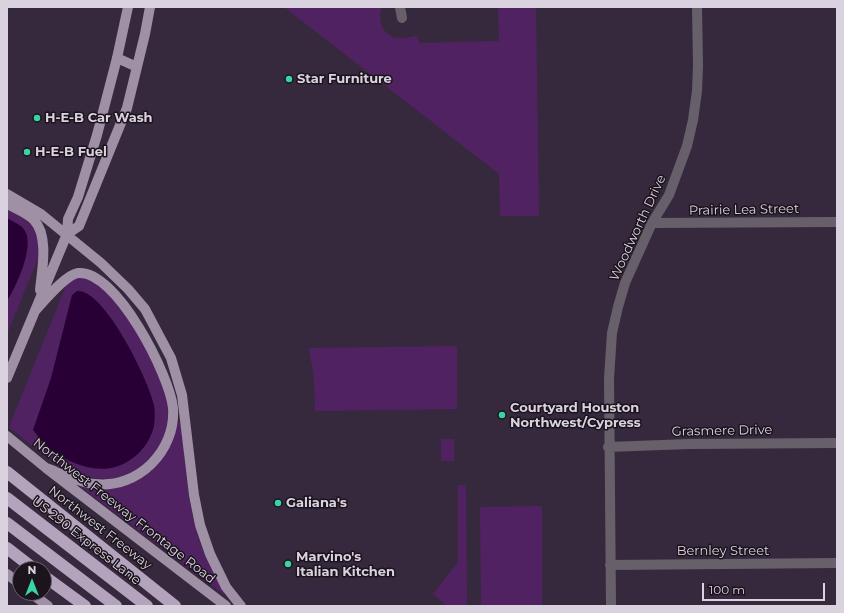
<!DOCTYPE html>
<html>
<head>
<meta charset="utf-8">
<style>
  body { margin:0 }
  #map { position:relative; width:844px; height:613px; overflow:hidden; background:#37293d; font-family:Montserrat,sans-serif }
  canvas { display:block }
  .frame { position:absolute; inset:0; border:8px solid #dbd2df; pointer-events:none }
  .north { position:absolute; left:12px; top:561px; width:40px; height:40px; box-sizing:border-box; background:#1b141d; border:1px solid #68606b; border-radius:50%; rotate:0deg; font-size:11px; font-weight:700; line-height:16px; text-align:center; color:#dbd2df }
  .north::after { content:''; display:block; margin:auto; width:14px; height:18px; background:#38d4a6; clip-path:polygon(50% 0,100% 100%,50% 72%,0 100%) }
  .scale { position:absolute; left:702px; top:583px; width:123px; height:18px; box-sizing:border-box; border:2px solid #dbd2df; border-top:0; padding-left:5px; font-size:12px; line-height:14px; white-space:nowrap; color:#dbd2df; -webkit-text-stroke:3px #1b141d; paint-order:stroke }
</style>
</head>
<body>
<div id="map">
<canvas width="844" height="613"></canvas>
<div class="frame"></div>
<div class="north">N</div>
<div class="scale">100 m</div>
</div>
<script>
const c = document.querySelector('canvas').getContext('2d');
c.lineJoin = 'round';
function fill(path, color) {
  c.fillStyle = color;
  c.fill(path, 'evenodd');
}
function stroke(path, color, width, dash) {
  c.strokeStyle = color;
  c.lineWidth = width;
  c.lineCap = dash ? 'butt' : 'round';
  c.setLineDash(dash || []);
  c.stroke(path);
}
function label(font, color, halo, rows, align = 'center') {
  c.font = font + ' Montserrat,sans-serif';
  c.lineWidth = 3;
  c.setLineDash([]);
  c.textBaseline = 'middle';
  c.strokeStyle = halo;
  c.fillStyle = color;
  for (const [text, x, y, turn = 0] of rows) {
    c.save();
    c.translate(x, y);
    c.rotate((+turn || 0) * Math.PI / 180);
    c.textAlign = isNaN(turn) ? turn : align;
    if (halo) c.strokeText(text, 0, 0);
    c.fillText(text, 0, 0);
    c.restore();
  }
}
fill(new Path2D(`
  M284,7H382C378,18 381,32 393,37C400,39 409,38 416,36L420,43L499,41L498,7H536L539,216H500L499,174Z
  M7,210L25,219L34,227L38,237L39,256L7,334Z
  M81,277C87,279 96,281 101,285C104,288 107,293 111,297C116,303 122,308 127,315C142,338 169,388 168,415C168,432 160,449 147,461C100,505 47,458 9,427L65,288L69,281Z
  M457,346V409L315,411L314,379L309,348Z
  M178,422H181C185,456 186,492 195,526C201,550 212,572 225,592L223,594L81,487L83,485L120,486L173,441Z
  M441,439H454V461H441Z
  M458,485H466L467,606H447L433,594L458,562Z
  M542,506V606H481L480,507Z`), '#502262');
fill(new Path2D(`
  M7,218C12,221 19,224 23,228C37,243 16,287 7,301Z
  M77,291C104,288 149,381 154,405C155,411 155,419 154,426C151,439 142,453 130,460C111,473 90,470 70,461C64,458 57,455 51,450C44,445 39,437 33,430L51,378L72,295Z`), '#280036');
stroke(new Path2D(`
  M400,7L402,18
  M652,223L837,222
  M608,447L689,444L837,443
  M610,565L837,563
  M611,606L609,378L612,333L618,307L625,283L652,223L669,195L687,146L693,120L697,91L698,65L697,7`), '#67606a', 10);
stroke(new Path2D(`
  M117,58L137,67
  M7,194L41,214L101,263L128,289L145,309L171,358L182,395L194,495L200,525L210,554L226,587L241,606
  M7,204C16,209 27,213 34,220C49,236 42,270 40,290
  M67,234L79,226L127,108L145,34L150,7
  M35,311C44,301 65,275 78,273C116,269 170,376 173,408C176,451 138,489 95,484C78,482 62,474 46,468
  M7,378L67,234L68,219L78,197L97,135L117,58L128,7
  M7,436L46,468L226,606
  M7,574L20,584
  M31,593L48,606`), '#9f90a5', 10);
stroke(new Path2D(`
  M7,472L175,606
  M7,498L147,606
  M7,523L116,606
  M7,548L34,569
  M44,576L85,606`), '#b4a3bc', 12);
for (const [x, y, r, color] of [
  [289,79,4,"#38d4a6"],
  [37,118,4,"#38d4a6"],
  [27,152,4,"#38d4a6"],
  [502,415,4,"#38d4a6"],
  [278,503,4,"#38d4a6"],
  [288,564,4,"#38d4a6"]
]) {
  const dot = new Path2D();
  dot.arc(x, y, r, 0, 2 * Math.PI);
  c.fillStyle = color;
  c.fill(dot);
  stroke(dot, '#1b141d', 1.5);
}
label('bold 13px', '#dbd2df', '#1b141d', [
  ["Star Furniture",297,79],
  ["H-E-B Car Wash",45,118],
  ["H-E-B Fuel",35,152],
  ["Courtyard Houston",510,408],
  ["Northwest/Cypress",510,423],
  ["Galiana's",286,503],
  ["Marvino's",296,557],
  ["Italian Kitchen",296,572]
], 'left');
label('13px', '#dbd2df', '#1b141d', [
  ["Prairie Lea Street",744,210,-1],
  ["Woodworth Drive",638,228,-65],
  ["Grasmere Drive",722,431,-1],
  ["Northwest Freeway Frontage Road",124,511,38],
  ["Northwest Freeway",100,528,38],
  ["US 290 Express Lane",86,541,38],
  ["Bernley Street",723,551]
]);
</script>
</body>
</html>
